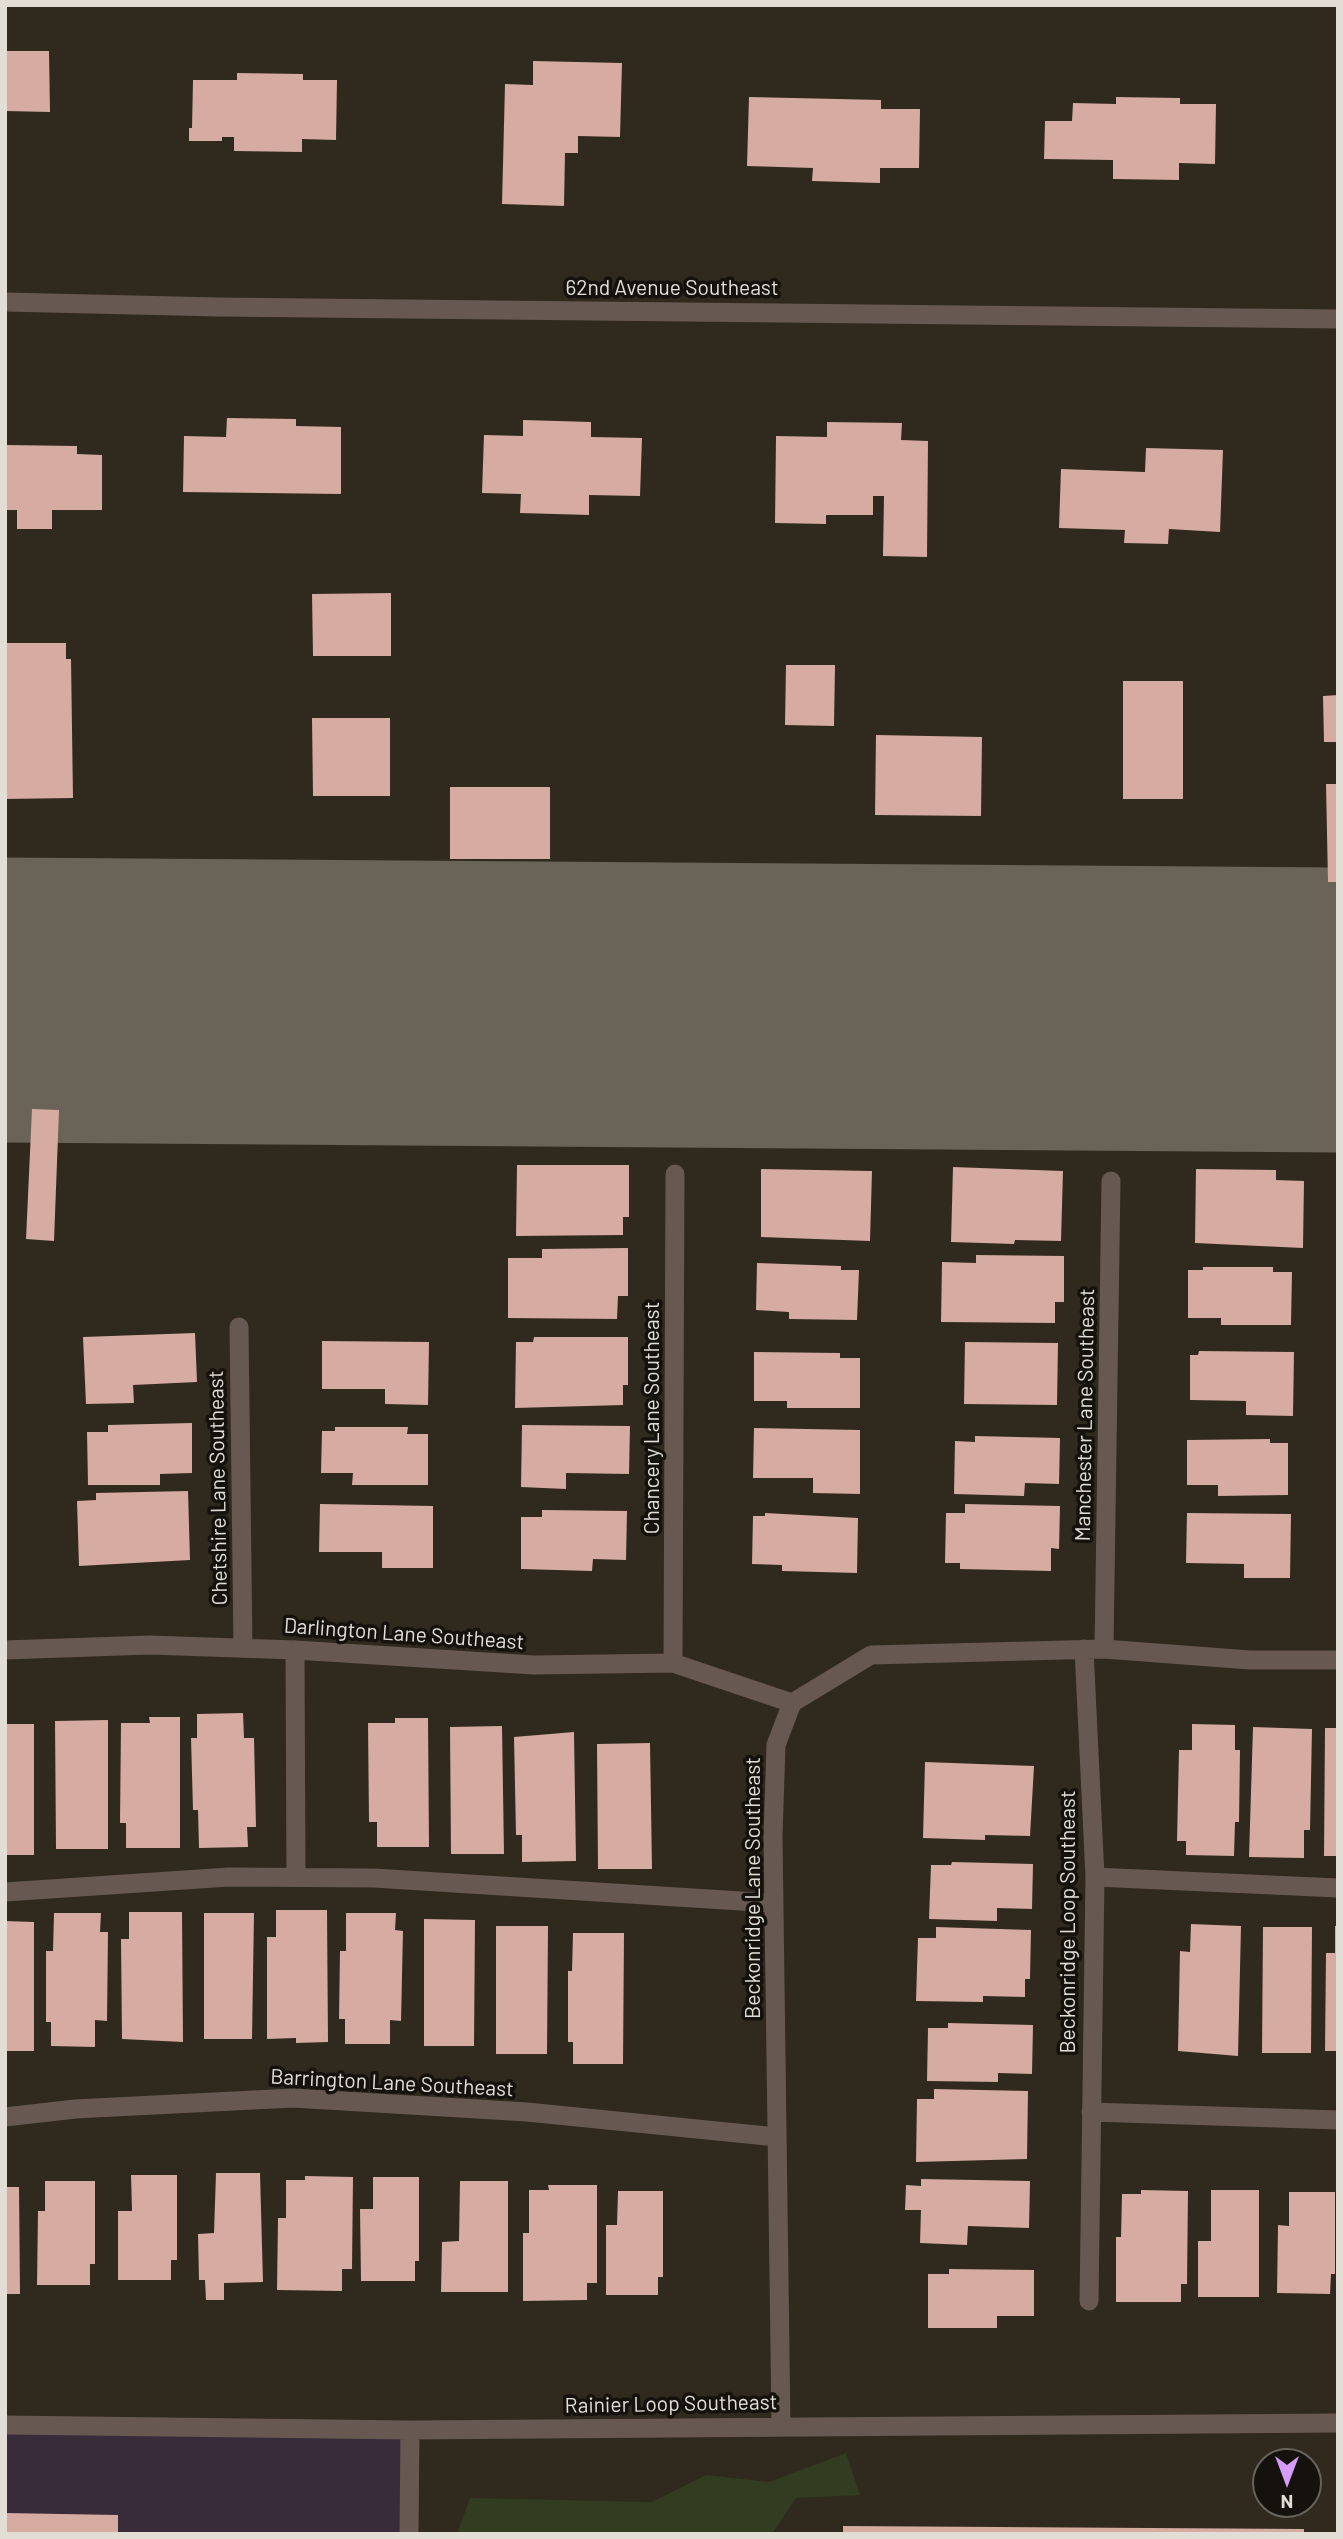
<!DOCTYPE html>
<html>
<head>
<meta charset="utf-8">
<style>
  body { margin:0 }
  #map { position:relative; width:1343px; height:2539px; overflow:hidden; background:#30291d; font-family:Barlow,sans-serif }
  canvas { display:block }
  .frame { position:absolute; inset:0; border:7px solid #e2ddd5; pointer-events:none }
  .north { position:absolute; left:1252px; top:2448px; width:70px; height:70px; box-sizing:border-box; background:#15120d; border:2px solid #67635d; border-radius:50%; rotate:180deg; font-size:19px; font-weight:700; line-height:28px; text-align:center; color:#e2ddd5 }
  .north::after { content:''; display:block; margin:auto; width:24px; height:32px; background:#d79bf9; clip-path:polygon(50% 0,100% 100%,50% 72%,0 100%) }
</style>
</head>
<body>
<div id="map">
<canvas width="1343" height="2539"></canvas>
<div class="frame"></div>
<div class="north">N</div>
</div>
<script>
const c = document.querySelector('canvas').getContext('2d');
c.lineJoin = 'round';
function fill(path, color) {
  c.fillStyle = color;
  c.fill(path, 'evenodd');
}
function stroke(path, color, width, dash) {
  c.strokeStyle = color;
  c.lineWidth = width;
  c.lineCap = dash ? 'butt' : 'round';
  c.setLineDash(dash || []);
  c.stroke(path);
}
function label(font, color, halo, rows, align = 'center') {
  c.font = font + ' Barlow,sans-serif';
  c.lineWidth = 7;
  c.setLineDash([]);
  c.textBaseline = 'middle';
  c.strokeStyle = halo;
  c.fillStyle = color;
  for (const [text, x, y, turn = 0] of rows) {
    c.save();
    c.translate(x, y);
    c.rotate((+turn || 0) * Math.PI / 180);
    c.textAlign = isNaN(turn) ? turn : align;
    if (halo) c.strokeText(text, 0, 0);
    c.fillText(text, 0, 0);
    c.restore();
  }
}
fill(new Path2D(`
  M5,2425L410,2430L409,2534H5Z`), '#392c3a');
fill(new Path2D(`
  M846,2453L860,2495L796,2498L772,2534H457L470,2498L652,2502L706,2475L769,2482Z`), '#313c20');
stroke(new Path2D(`
  M5,1000L1338,1010`), '#6a6358', 285);
fill(new Path2D(`
  M5,51H49L50,112L5,111Z
  M533,61L622,63L620,137L578,136V153H565L564,206L502,204L505,84L533,85Z
  M237,73L303,74V80H337L336,140L302,139V152L234,151V137H222V141H189V128H192L193,80H237Z
  M749,97L881,100V109H920L919,168H880V183L812,181L813,168L747,166Z
  M1116,97L1180,98V104H1216L1215,164L1179,163V180L1113,179V160L1044,159L1045,121H1072L1073,103L1116,104Z
  M227,418L296,419V426L341,427V494L183,492L184,436L226,437Z
  M523,420L591,422V437L642,438L640,496L589,495V515L520,513L521,494L482,493L484,435L523,436Z
  M827,422L902,423L901,440L928,441L927,557L883,556L884,496H873V515H826V524L775,523L776,436L827,437Z
  M5,445L77,446V454L102,455V510H52V529H17V510H5Z
  M1146,448L1223,450L1220,532L1169,529L1168,544L1124,543L1125,530L1059,528L1061,469L1145,472Z
  M391,593V656H313L312,594Z
  M5,643H66V659H71L73,798L5,799Z
  M786,665H835L834,726L785,725Z
  M1123,681H1183V799H1123Z
  M1338,695V742H1324L1323,696Z
  M312,718H390V796H313Z
  M876,735L982,737L981,816L875,815Z
  M1326,784H1338V882H1328Z
  M450,787H550V859H450Z
  M32,1109L59,1110L54,1241L26,1239Z
  M517,1165H629V1217H623V1235L516,1236Z
  M953,1167L1063,1171L1061,1241L1015,1240L1014,1244L951,1242Z
  M761,1169L872,1171L870,1241L761,1237Z
  M1196,1169L1276,1170V1180L1304,1181L1303,1248L1195,1243Z
  M628,1248V1296H618L617,1319L508,1318V1258H542V1249Z
  M976,1255L1064,1256V1302H1055V1323L941,1322L942,1262L976,1263Z
  M757,1263L841,1266V1270H859L857,1320L789,1319V1312L756,1310Z
  M1203,1267H1273V1272H1292L1291,1325H1221V1318H1188V1270H1203Z
  M195,1333L197,1382L133,1385L134,1403L86,1404L83,1337Z
  M534,1337H628V1385H623V1405L515,1408L516,1342H533Z
  M322,1341L429,1342L428,1405L385,1404V1389H322Z
  M965,1342L1058,1343L1057,1405L964,1404Z
  M1199,1351L1294,1352L1293,1416L1246,1415V1401L1190,1400V1355H1198Z
  M754,1352L840,1353V1358H860V1408H787V1401H754Z
  M192,1423V1473L160,1474V1485H88L87,1432H108V1425Z
  M522,1425L630,1426L629,1474L566,1473V1489L521,1487Z
  M335,1427H408L407,1434H428V1485H352L353,1473H321L322,1431H335Z
  M754,1428L860,1430V1494L813,1493V1478H753Z
  M975,1436L1060,1438L1059,1484L1025,1483L1024,1496L954,1494L955,1441L975,1442Z
  M1270,1439V1443H1288V1495L1218,1496V1485H1187V1440Z
  M188,1491L190,1560L79,1566L77,1501L96,1500V1493Z
  M320,1504L433,1506V1568H382V1552H319Z
  M965,1504L1060,1506L1059,1549L1051,1548V1571L960,1569V1563H945L946,1513H965Z
  M542,1510L627,1511L626,1560L593,1559L592,1571L521,1569V1517H542Z
  M765,1513L858,1518L857,1573L782,1571V1565L752,1564L753,1516H765Z
  M1187,1513L1291,1514L1290,1578H1244V1564L1186,1563Z
  M243,1713L244,1738H254L256,1827H247L248,1847L199,1848L198,1810H193L191,1738H197V1714Z
  M149,1717H180V1848H126V1823H120L121,1723H150Z
  M395,1718H428L429,1847H377V1822H369L368,1723H395Z
  M108,1720V1849H56L55,1721Z
  M5,1724H34V1855H5Z
  M1192,1724L1235,1725V1750H1240L1239,1822H1235L1234,1856L1186,1855V1841H1177L1179,1750H1192Z
  M502,1726L504,1854H451L450,1727Z
  M1253,1727L1312,1729L1310,1830H1304V1858L1249,1857Z
  M1325,1728H1338V1856H1324Z
  M574,1732L576,1861L522,1862V1835H516L514,1737Z
  M650,1743L652,1869H598L597,1744Z
  M925,1762L1034,1766L1030,1836L985,1835V1840L923,1838Z
  M952,1862L1033,1864L1032,1909L997,1908V1921L929,1919L931,1865H951Z
  M276,1910H327L328,2042L296,2043V2038L267,2039V1937H276Z
  M129,1912H182L183,2042L122,2039L121,1939H129Z
  M54,1913H101L100,1932H108L107,2021L95,2020V2047L51,2046V2022H46V1951H53Z
  M204,1913H254L252,2039H204Z
  M346,1913H396L395,1930L403,1931L401,2021L390,2020V2044H345V2019H339L340,1951H346Z
  M424,1919L475,1920L474,2046H424Z
  M5,1921L34,1922V2051H5Z
  M1191,1924L1241,1926L1238,2056L1178,2051L1180,1951L1190,1952Z
  M496,1926H548L547,2054H496Z
  M1335,1926H1338V2051H1325L1326,1953H1335Z
  M936,1927L1031,1930L1030,1979H1025V1997L983,1996V2002L916,2001L918,1938H936Z
  M1263,1927H1312L1311,2053H1262Z
  M573,1933H624L623,2064H573V2042H568V1971H572Z
  M948,2023L1033,2025L1032,2074L998,2073V2082L927,2081L928,2028H948Z
  M934,2089L1028,2091L1027,2159L916,2162L917,2099H934Z
  M216,2173H260L263,2282L224,2283V2300H206L205,2280H199L198,2234L214,2233Z
  M131,2175H177V2260H171V2280H118V2211H132Z
  M305,2176L353,2177L352,2269H342V2291L277,2290L278,2218H286V2180H305Z
  M373,2177H419V2261H415V2281H361L360,2209H373Z
  M921,2179L1030,2181L1029,2228L968,2226L967,2245L920,2243L921,2210H905L906,2185L921,2186Z
  M45,2181H95V2264H90V2285H37L38,2211H45Z
  M460,2181H508V2292H441L442,2242L459,2241Z
  M548,2185H597V2283H587V2300L523,2301V2233H529V2190H549Z
  M5,2187H19L20,2294H5Z
  M1141,2190L1188,2191L1187,2284H1181V2302H1116V2237H1121L1122,2194H1141Z
  M1211,2190H1259V2297H1198V2241H1211Z
  M618,2191H663V2277H658V2295H606V2225H617Z
  M1289,2192H1335V2274H1331L1330,2294L1277,2293L1278,2225L1289,2226Z
  M949,2269L1034,2270V2316H997V2328H928V2274H949Z
  M5,2513L118,2515V2534H5Z
  M843,2526L1304,2529V2534H843Z`), '#d5aba2');
stroke(new Path2D(`
  M295,1650L296,1877
  M1095,1877L1338,1888
  M5,1892L229,1877L374,1878L773,1903`), '#675852', 19);
stroke(new Path2D(`
  M5,302L219,307L1338,319
  M239,1327L243,1648
  M1084,1649L1095,1877L1089,2301
  M1104,1649L1111,1181
  M5,1650L150,1645L295,1650L534,1665L673,1663L792,1703
  M673,1663L675,1174
  M1091,2112L1338,2120
  M5,2117L75,2109L293,2098L527,2112L777,2137
  M5,2425L410,2430L1338,2423
  M781,2426L773,1836L776,1745L792,1703L871,1655L1104,1649L1250,1660H1338
  M409,2534L410,2430`), '#675852', 19);
label('21px', '#e2ddd5', '#15120d', [
  ["62nd Avenue Southeast",672,288],
  ["Manchester Lane Southeast",1085,1415,-89],
  ["Chancery Lane Southeast",652,1418,-90],
  ["Chetshire Lane Southeast",218,1488,-91],
  ["Darlington Lane Southeast",404,1634,4],
  ["Beckonridge Lane Southeast",753,1888,-90],
  ["Beckonridge Loop Southeast",1068,1922,-90],
  ["Barrington Lane Southeast",392,2083,3],
  ["Rainier Loop Southeast",671,2404,-1]
]);
</script>
</body>
</html>
